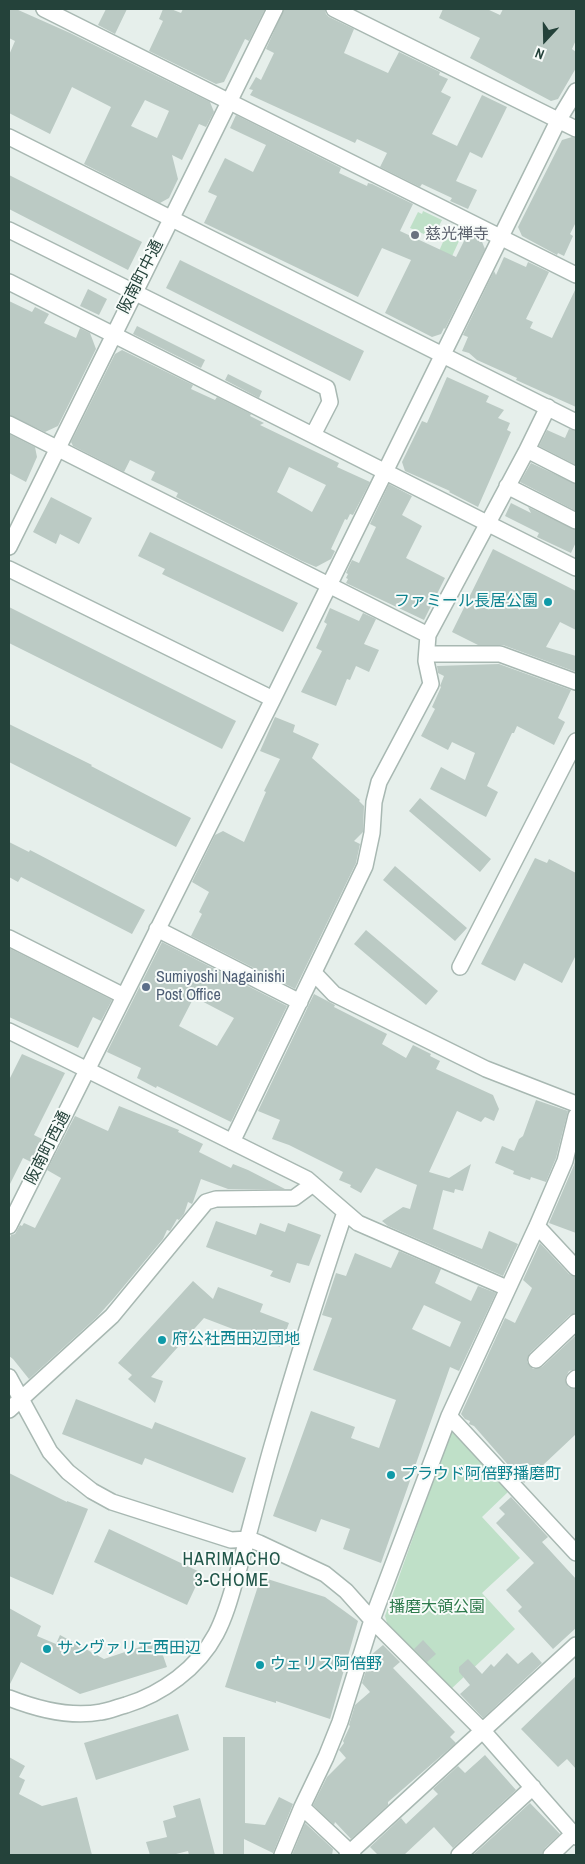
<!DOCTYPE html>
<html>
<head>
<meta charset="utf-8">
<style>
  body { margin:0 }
  #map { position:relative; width:585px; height:1864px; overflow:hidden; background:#e6efeb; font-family:"Archivo Narrow",sans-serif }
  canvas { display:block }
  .frame { position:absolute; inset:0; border:10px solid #24423a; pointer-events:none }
  .north { position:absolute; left:520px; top:15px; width:50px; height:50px; -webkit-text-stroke:4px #f7fbf9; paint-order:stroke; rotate:201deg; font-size:14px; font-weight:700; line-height:20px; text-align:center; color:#24423a }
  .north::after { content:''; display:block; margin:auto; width:18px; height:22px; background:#24423a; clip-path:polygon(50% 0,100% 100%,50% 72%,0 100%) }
</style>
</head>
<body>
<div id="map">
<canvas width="585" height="1864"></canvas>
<div class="frame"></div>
<div class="north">N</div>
</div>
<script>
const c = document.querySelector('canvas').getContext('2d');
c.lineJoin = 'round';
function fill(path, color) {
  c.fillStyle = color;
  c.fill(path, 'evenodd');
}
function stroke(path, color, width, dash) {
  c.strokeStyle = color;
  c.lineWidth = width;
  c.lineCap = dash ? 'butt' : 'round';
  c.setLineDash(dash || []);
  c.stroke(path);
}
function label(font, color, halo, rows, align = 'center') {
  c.font = font + ' "Archivo Narrow","Noto Sans JP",sans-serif';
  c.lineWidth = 4;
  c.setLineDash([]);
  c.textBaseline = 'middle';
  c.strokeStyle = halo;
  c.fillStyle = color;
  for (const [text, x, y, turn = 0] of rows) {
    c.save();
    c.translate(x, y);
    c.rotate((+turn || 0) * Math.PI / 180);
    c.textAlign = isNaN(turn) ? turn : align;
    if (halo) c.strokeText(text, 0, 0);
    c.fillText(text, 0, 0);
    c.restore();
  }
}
fill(new Path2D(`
  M423,211L442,220L433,238L410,228L418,212L422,214Z
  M446,235L459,241L442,278L430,272Z
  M451,1431L509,1491L482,1517L520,1558L482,1593L515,1629L450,1690L387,1623L385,1616Z`), '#bfe0c8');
fill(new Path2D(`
  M9,9H16L70,33L210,102L214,112L206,127L199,124L182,160L172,155L178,179L169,198L160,203L84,164L111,107L72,87L50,134L9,113V55L15,41L9,38ZM145,100L169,111L157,138L131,126Z
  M106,9H127L115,34L98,25Z
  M163,9H171L181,13L183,9H265L249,41L245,39L224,82L216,84L149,51L163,21L159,19Z
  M284,9H325L326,14L329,17L354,29L344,53L388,73L399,52L440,72L439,75L448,79L441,92L451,97L432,134L457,146L482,95L507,107L482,158L470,152L456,181L477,190L468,209L450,201L452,198L422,184L420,187L380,167L387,153L357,139L355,143L250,95L253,90L249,89L256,77L261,80L274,53L266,49Z
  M443,9H487L500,15L503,9H576V40L572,49L576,52V68L558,99L551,101L470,58L480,38L439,18Z
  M236,115L341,168L339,173L367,186L368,183L372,184L413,204L400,231L456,257L468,233L480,237L485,249L445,329L444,328L441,334L432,337L385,313L411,260L382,248L358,297L204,223L217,196L208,192L225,158L253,172L266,145L230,128Z
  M572,137L576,138V222L570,234L573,236L564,256L558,253L557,255L522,236L518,227L562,140Z
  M9,175L142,242L128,270L9,209Z
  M504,257L526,267L528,262L549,272L526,319L533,322L530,328L552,338L576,288V407L516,380L517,378L477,360L469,353L462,351L468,337L463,335L494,271L496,275Z
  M180,260L364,351L350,381L166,288Z
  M88,289L107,299L99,315L80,306Z
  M9,301L32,312L35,307L49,314L44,323L76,338L80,328L90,333L96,349L58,426L45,432L9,415Z
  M137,326L205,360L201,368L133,334Z
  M122,350L193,385L191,389L215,400L217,397L251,414L250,416L264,423L260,425L339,463L337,467L370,482L353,515L350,514L347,520L345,519L331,549L335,551L331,559L316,567L302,561L176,497L178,493L151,480L155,472L130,460L124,472L73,446L71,442L115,354ZM289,467L326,485L312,512L277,492Z
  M228,374L262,391L259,398L225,380Z
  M447,377L489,396L486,402L504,410L498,418L510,423L507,430L511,432L478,507L449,492L450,491L405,471L402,462L422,421L427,423Z
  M569,429L576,431V465L539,446L547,430L565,438Z
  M9,434L35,447L37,457L26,482L9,473Z
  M531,463L576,484V511L520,482Z
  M389,484L412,496L402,515L422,526L406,558L445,578L424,620L346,583L348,579L346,578L348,574L346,573L352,560L359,563L376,527L370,524Z
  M51,497L92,518L79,544L60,534L56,544L33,532Z
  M511,503L531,513L528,507L576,530V542L571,553L537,537L539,533L505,516Z
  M150,532L298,603L283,632L162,574L165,569L138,556Z
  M493,549L576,591V630L560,622L546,647L576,656V672L503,645H478L452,632Z
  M9,607L236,721L222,749L9,643Z
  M330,608L359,621L363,613L376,619L364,644L379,650L369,672L356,666L350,680L347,679L336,706L301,692L322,651L316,648L327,624L324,622Z
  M499,664L571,690L558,718L565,722L554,745L517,726L514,733H512L487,786L498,792L486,817L430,789L441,767L465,780L475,753L452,742L448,750L421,736L435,709L432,707L441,687L440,686L444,676L438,673L437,666Z
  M275,717L295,725L293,732L319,744L312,758L360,800L359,801L364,806L363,832L354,841L360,844L356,863L295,989L191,936L202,914L199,912L209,892L192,882L215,835L223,831L244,842L266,792L264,791L280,759L260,751Z
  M9,724L92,765L91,766L191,818L176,847L9,762Z
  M420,798L491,859L480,872L409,811Z
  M9,842L29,852L30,850L145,910L132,934L21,877L18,882L9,877Z
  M535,858L547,863L549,859L576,873V955L562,983L524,963L515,981L481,964Z
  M395,866L467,928L455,941L383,880Z
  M366,930L438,991L426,1005L354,944Z
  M162,942L287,1006L231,1122L157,1086L156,1088L137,1078L141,1068L107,1052ZM194,997L234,1018L217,1046L179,1026Z
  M9,948L112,1000L101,1021L93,1017L78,1048L9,1017Z
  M314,994L335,1005L334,1007L387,1034L382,1044L406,1058L413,1045L431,1054L430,1056L440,1061L436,1069L493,1095L499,1109L494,1121L485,1117L481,1122L457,1111L429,1172L449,1178L471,1164L463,1191L455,1189L454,1193L443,1190L433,1229L482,1249L489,1231L518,1244L503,1276L388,1226L382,1221L403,1207L410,1209L417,1185L376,1168L361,1193L350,1187L351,1185L339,1180L343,1172L289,1145L272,1139L280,1120L258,1111Z
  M22,1054L65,1073L34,1135L42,1139L31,1162L23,1158L9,1186V1080Z
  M536,1100L568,1111L556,1158L546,1182L531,1177L530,1180L513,1174L514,1171L495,1163L502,1146L514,1151L519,1139L523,1136Z
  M119,1106L179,1130L178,1132L203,1144L199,1152L231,1168L233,1164L248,1170L285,1189H228L201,1179L193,1202L192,1204L188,1202L184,1214L179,1220L177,1219L170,1231L167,1230L163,1239L114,1298L97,1317L29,1379L13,1359L9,1356V1240L11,1235L15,1234L20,1225L22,1226L24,1223L35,1228L61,1178L47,1170L75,1116L108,1131Z
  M576,1155V1233L549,1223L574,1165Z
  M216,1221L256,1235L260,1223L285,1232L288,1223L321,1235L309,1266L297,1263L290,1283L270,1276L273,1271L206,1247Z
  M540,1243L569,1274L576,1277V1313L570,1315L530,1353L527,1362L533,1369L542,1367L576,1335V1369L569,1371L565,1378L568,1387L576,1389V1434L524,1483L474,1426L469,1424L470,1421L465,1419L461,1414L505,1318L515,1323L532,1288L523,1280Z
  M399,1251L441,1269L435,1283L471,1301L478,1286L496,1293L459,1371L450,1367L381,1563L343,1549L350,1529L321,1519L316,1532L273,1516L311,1411L355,1427L351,1438L379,1448L396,1400L313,1370L332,1318L322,1315L336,1273L346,1276L355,1253L391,1268ZM424,1305L461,1322L450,1347L412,1329Z
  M193,1281L213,1299L218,1287L263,1304L260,1312L289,1323L280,1347L204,1318L151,1377L163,1381L155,1403L128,1379L132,1375L118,1363Z
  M76,1399L152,1429L155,1422L246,1458L233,1493L145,1458L142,1465L62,1434Z
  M9,1473L67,1502V1501L88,1509L53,1595L9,1576Z
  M511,1497L548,1537L542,1542L576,1579V1628L553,1649L518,1611L522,1607L506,1590L534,1563L496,1523L505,1514L499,1508Z
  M109,1529L202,1573L187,1605L94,1562Z
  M261,1577L325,1597L358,1621L330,1719L276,1701V1703L225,1687Z
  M9,1608L41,1626L37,1636L56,1644L60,1635L104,1659L158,1641L167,1667L80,1694L21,1662L9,1686Z
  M423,1640L436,1654L427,1662L414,1649Z
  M383,1645L400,1662L393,1668L455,1732L450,1737L456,1743L388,1802V1805L351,1839L335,1822L334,1825L313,1805L327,1777L346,1758L339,1750L344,1743L343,1741L350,1726L349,1725L355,1705L370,1692L362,1683L371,1655Z
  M532,1652L542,1663L483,1718L460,1694L470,1685L459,1672V1667L468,1659L482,1674L491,1664L494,1667L507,1653L518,1664Z
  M576,1676V1769L567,1759L558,1767L521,1729Z
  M178,1714L189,1750L96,1780L84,1743Z
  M223,1737H245V1823L265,1825L279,1797L293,1804L273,1853L244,1839V1855H223Z
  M485,1755L516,1790L453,1848L434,1827L404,1855H378L370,1847L401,1818L406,1824L438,1794L433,1789L458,1766L465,1773Z
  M9,1757L25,1766L19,1777L25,1780L19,1794L42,1806L77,1797L92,1855H9Z
  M200,1798L215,1855H189L188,1851L172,1855H150L146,1842L167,1837L163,1821L176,1817L173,1806Z
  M530,1803L560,1834L545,1848L542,1855H473Z
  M305,1823L333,1849L332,1855H292Z`), '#bbcac4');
const minor = new Path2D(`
  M44,9L576,275
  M334,9L576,129
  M9,137L576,422
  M9,230L327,388L330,402L313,435
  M9,282L576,568
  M9,424L428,635
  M527,450L576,475
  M507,486L576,521
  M9,547L275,9
  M9,569L273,699
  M427,654H500L576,682
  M157,929L300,1002
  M9,938L124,996
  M460,967L576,741
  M314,973L334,994L486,1069L576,1104
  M9,1031L307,1179L358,1223L507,1288
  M232,1142L365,866L372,833L374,802L379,782L431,684L426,661L428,635L527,450L548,407
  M9,1226L273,699L558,121L576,91
  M537,1226L576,1268
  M536,1360L576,1322
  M9,1377L50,1452L68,1472L92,1491L112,1502L231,1540L249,1539L259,1543L325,1574L346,1591L372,1620L483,1731L576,1837
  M574,1380L576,1378
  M9,1410L112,1316L206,1202L216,1199L294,1198L313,1184
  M449,1416L576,1553
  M9,1698C37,1709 70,1718 101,1712C109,1711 118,1707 126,1705C162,1694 198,1668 216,1634C225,1617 230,1599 235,1581C250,1534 260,1486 274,1439C296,1362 320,1287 345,1212
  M302,1807L353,1855
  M282,1855L302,1807L326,1757L340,1722L372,1620L449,1416L537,1226L565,1161L576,1116
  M347,1855L576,1645
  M459,1855L533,1787
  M551,1855L573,1834`);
stroke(minor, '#a8b8b2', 18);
stroke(minor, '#fff', 15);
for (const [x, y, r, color] of [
  [415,235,5,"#6b7280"],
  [548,602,5,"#0f9aa8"],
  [146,987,5,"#5c6f8a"],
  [162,1340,5,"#0f9aa8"],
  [391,1475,5,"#0f9aa8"],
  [47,1649,5,"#0f9aa8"],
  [260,1665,5,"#0f9aa8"]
]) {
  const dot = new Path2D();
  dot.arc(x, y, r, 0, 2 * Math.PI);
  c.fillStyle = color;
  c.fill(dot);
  stroke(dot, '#f7fbf9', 2);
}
label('16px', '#5b616d', '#f7fbf9', [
  ["慈光禅寺",425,235]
], 'left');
label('16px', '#24423a', '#f7fbf9', [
  ["阪南町中通",141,277,-63],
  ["阪南町西通",48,1148,-63]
]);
label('16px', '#0d838f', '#f7fbf9', [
  ["ファミール長居公園",538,602,"right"],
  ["府公社西田辺団地",172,1340],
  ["プラウド阿倍野播磨町",401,1475],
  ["サンヴァリエ西田辺",57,1649],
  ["ウェリス阿倍野",270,1665]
], 'left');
label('16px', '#4e5e75', '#f7fbf9', [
  ["Sumiyoshi Nagainishi",156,978],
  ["Post Office",156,996]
], 'left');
label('16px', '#2d7a4b', '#f7fbf9', [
  ["播磨大領公園",437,1608]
]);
c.letterSpacing = '1px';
label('18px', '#1f5548', '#f7fbf9', [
  ["HARIMACHO",232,1560],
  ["3-CHOME",232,1581]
]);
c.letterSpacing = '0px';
</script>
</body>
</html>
